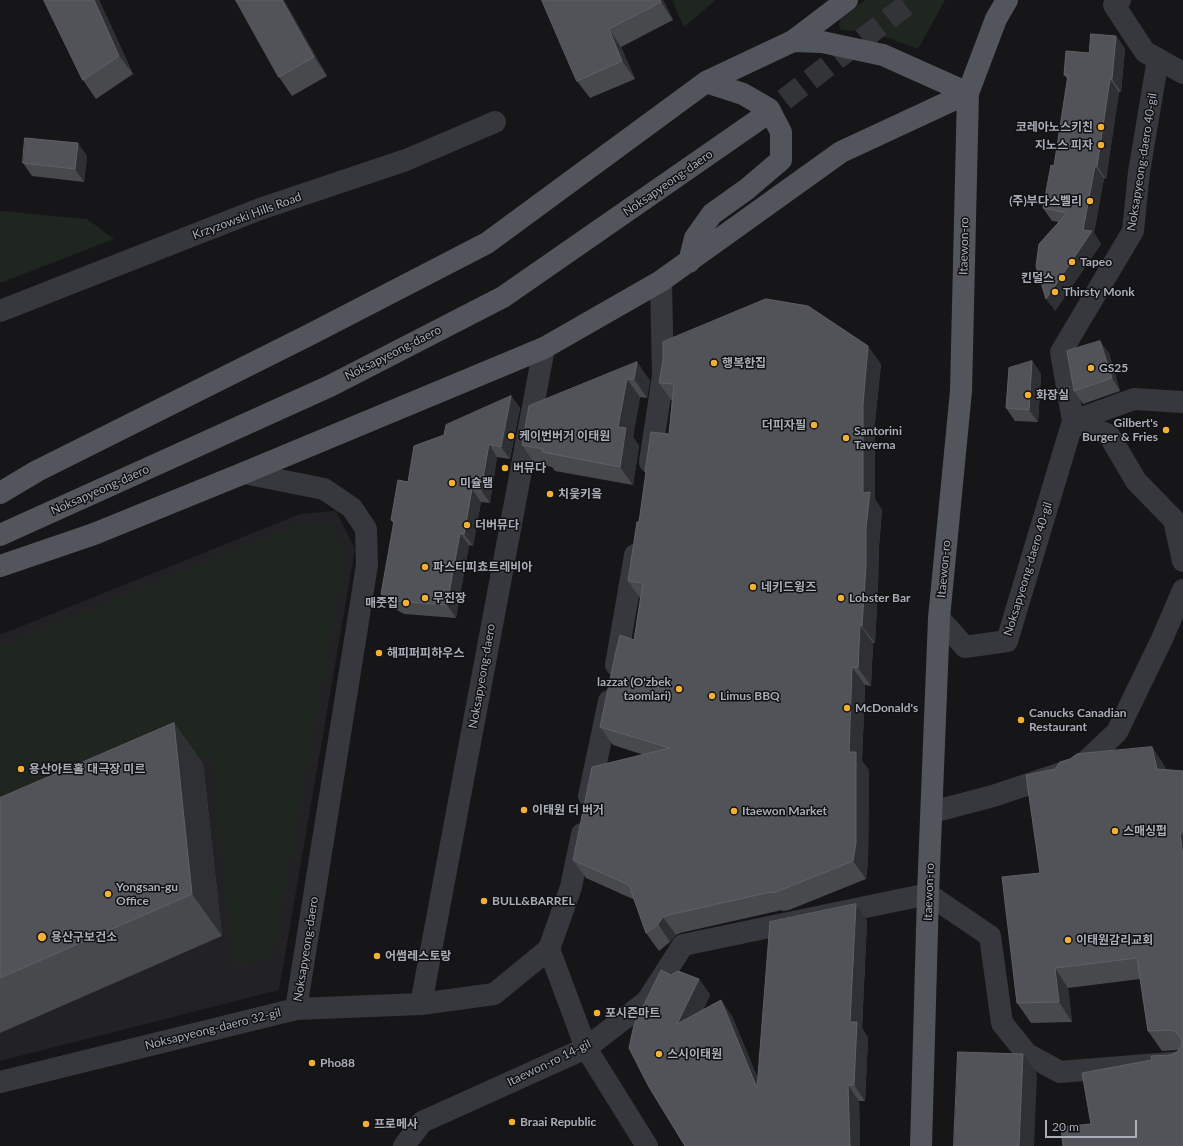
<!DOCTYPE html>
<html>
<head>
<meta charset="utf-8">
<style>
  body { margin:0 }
  #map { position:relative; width:1183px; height:1146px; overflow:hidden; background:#161618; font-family:Lato,sans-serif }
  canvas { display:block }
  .scale { position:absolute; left:1045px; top:1120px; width:92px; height:18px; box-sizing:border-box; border:2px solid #a8adb8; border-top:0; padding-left:5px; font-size:12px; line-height:14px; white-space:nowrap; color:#a8adb8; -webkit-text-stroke:3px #111113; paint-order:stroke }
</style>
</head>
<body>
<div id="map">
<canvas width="1183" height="1146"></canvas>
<div class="scale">20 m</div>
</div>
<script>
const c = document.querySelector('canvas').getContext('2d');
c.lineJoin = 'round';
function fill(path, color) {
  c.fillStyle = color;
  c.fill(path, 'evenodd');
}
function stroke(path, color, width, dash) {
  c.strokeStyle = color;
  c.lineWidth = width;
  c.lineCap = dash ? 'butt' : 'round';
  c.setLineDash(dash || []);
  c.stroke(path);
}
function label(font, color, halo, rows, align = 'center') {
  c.font = font + ' Lato,"Noto Sans KR",sans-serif';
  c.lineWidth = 3;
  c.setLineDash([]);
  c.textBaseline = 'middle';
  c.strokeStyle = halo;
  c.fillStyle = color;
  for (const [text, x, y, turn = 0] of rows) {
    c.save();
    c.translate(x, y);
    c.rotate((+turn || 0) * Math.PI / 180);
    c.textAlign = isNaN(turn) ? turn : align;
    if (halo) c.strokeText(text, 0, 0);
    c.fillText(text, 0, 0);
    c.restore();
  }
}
fill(new Path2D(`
  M336,511L355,549L279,990L0,1061V635L300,514Z`), '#222225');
fill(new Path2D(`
  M672,0H716L684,27Z
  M865,0H945L918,49L872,32L841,30L839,24L840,20Z
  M0,211L87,219L114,239L0,283Z
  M331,523L345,557L272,958L233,964L212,753L0,838V647L293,526Z`), '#1e261f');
stroke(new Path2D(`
  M758,120L913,0`), '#333438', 22, [22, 11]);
stroke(new Path2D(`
  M1158,59L1183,73
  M0,311L260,209L406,160L495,122
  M1183,402L1134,399L1073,421L1109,435L1136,481L1174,520L1183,561
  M650,462L663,376L661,281
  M244,473L324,489L352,508L366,529L367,565L296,1009
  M939,618L965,647L1007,641L1073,421L1061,352L1133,231L1139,172L1158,59L1145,52L1114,5L1120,0
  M616,665L635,555
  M589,796L609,701
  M932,812L993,796L1080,767L1117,732L1162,639L1183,590
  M549,949L586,1048L647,1146
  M421,1004L544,348
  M0,1082L296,1009L421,1004L494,994L549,949L571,887L582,834
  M404,1146L422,1122L586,1048L647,1001L683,945L928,894L990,936L1002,1023L1027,1054L1060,1072L1183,1062`), '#37383d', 22);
stroke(new Path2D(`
  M793,41L822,42L883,55L968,93
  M689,262L695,238L712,214L747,189L781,160V132L769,109L743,94L706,82
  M0,493L37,471L309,335L487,243L706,82L793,41L847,0
  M0,535L330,386L503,297L758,120
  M0,566L94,534L244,473L544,348L661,281L841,152L968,93
  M921,1146L928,894L939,618L961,391L968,93L996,19L1007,0`), '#53555c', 22);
fill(new Path2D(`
  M44,0H99L133,74L96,99L83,80Z
  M284,0L327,76L292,96L279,77Z
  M542,0H663L673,20L621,47L635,79L590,98L577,81Z
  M1116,36L1125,49L1121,92H1119L1106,179L1104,178L1094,233L1101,244L1055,311L1059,222L1052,221L1043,208L1054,166L1068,80L1064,75L1089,53Z
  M87,156L84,182L32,176L23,163Z
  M1109,353L1120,391L1083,404L1074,391Z
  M1032,361L1041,374L1038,422L1015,421L1006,408Z
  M637,362L650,381L647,398L640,397L633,437L639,446L633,485L555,471L552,467L535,464L522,445Z
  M881,364L875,422V499L882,510L879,546L878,584L875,643H873L871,686L865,685L862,761L869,770L868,861L866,879L789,910L783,911L782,910L680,933L676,935L670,942L659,951L646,933L635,900L586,878L573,860L644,755L613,745L600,727L634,640L640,598L628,581L639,522L646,473L645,472L669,434L672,401L659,383Z
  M511,396L520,408L510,459L497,457L490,503L481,502L473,546L469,545L456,618L404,614L390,606L381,594L394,524L391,520L408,482L444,435Z
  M174,723L203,764L222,936L0,1033V798Z
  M1152,747L1165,767L1166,770L1183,771V1146L1091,1124L1152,1060L1177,1052L1178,1050L1162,1051L1148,1031L1140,979L1068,988L1072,1022L1031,1023L1017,1003L1040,873L1055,769Z
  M867,920L862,1028L868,1038L865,1101H859L860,1146H685L671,975L699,979L710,995L703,1010L732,1016L758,1079Z`), '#47494d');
fill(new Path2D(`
  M94,0H99L133,74L119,56Z
  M282,0H284L327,76L314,57Z
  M660,0H663L673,20L661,2Z
  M609,29L621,47L635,79L622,61Z
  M1116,36L1125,49L1121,92L1112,79Z
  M1110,79L1119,92L1106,179L1097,166Z
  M78,143L87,156L84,182L75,169Z
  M1095,166L1104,178L1094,233L1101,244L1055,311L1046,299L1083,230Z
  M1100,341L1109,353L1120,391L1112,378Z
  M868,346L881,364L875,422V499L882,510L879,546L878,584L875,643L862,626L863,404Z
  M1032,361L1041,374L1038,422L1029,410Z
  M637,362L650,381L647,398L634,379Z
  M627,379L640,397L633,437L639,446L633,485L620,467L618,427Z
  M511,396L520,408L510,459L501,447Z
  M489,444L497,457L490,503L481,490Z
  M472,489L481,502L473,546L464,534Z
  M460,533L469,545L456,618L447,605Z
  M860,625L873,643L871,686L858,668Z
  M852,667L865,685L862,761L869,770L868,861L866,879L853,861L849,752Z
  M174,723L203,764L222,936L192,894Z
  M1152,747L1165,767L1170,789L1157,769Z
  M1180,832L1183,836V858Z
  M856,904L867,920L862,1028L868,1038L865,1101L854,1085L850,1022Z
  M663,917L676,935L670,942L658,924Z
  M1055,968L1068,988L1072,1022L1059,1002Z
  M699,979L710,995L688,1040L677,1024Z
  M721,1000L732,1016L768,1104L757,1088Z
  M1023,1054L1037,1074L1034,1146H1019Z
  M848,1085L859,1101L860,1146H850Z`), '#2f3033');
const building = new Path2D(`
  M44,0H94L119,56L83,80Z
  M236,0H282L314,57L279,77Z
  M542,0H660L661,2L609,29L622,61L577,81Z
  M1091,34L1116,36L1112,79H1110L1097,166H1095L1083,230L1092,231L1046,299L1036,266L1039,244L1067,213L1043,208L1051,165L1054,166L1068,75H1064L1066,51L1089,53Z
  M25,138L78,143L75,169L23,163Z
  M766,299L808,306L868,346L863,404V493L870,492L866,528V566L862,626L860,625L858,668L852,667L849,752H856V843L853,861L776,892L771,893V892L668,915L663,917L658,924L646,933L629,885L573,860L592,767L670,748L600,727L616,651L620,635L634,640L643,583L628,581L637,522H639L646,472H645L651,432L669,434L674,384L659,383L663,360V342Z
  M1100,341L1112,378L1074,391L1067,351Z
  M1032,361L1029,410L1006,408L1009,368Z
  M637,362L634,379H627L618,427L626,428L620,467L542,452L543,449L522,445L529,406Z
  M511,396L501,447L489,444L481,490L472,489L464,534L460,533L447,605L395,601L381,594L394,521L391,520L398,480L408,482L414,446L444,435L446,425Z
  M174,723L192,894L0,978V798Z
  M1152,747L1157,769L1183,771V832H1180L1183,858V1146H1063L1061,1127L1091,1124L1082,1073L1152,1060L1151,1056L1171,1055L1177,1052L1181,1047L1182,1042L1179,1035L1174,1031L1168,1030L1148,1031L1137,958L1055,968L1059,1002L1017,1003L1002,877L1040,873L1026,775L1055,769L1060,762L1070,759L1077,754Z
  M856,904L850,1022H857L854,1085H848L850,1146H685L649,1087L629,1048L634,1025L661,970L671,975L678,971L699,979L677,1024L721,1000L757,1088L770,922Z
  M958,1052L1023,1054L1019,1146H954Z`);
fill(building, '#525359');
stroke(building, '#5f6168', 1);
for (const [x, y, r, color] of [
  [1101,127,4,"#f2b134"],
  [1101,145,4,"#f2b134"],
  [1090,201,4,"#f2b134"],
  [1072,262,4,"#f2b134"],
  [1062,278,4,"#f2b134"],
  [1055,292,4,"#f2b134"],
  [714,363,4,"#f2b134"],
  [1091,368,4,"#f2b134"],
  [1028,395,4,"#f2b134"],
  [814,425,4,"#f2b134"],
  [1166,430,4,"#f2b134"],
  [511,436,4,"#f2b134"],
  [846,438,4,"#f2b134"],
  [505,468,4,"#f2b134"],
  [452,483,4,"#f2b134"],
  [550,494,4,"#f2b134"],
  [467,525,4,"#f2b134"],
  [425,567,4,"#f2b134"],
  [753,587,4,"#f2b134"],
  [425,598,4,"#f2b134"],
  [841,598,4,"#f2b134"],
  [406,603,4,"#f2b134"],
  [379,653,4,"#f2b134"],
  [679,689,4,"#f2b134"],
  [712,696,4,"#f2b134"],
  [847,708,4,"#f2b134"],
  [1021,720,4,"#f2b134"],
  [21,769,4,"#f2b134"],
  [524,810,4,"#f2b134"],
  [734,811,4,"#f2b134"],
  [1115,831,4,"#f2b134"],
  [108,894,4,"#f2b134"],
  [484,901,4,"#f2b134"],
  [42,937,5,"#f2b134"],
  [1068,940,4,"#f2b134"],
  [377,956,4,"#f2b134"],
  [597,1013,4,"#f2b134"],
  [659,1054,4,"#f2b134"],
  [312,1063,4,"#f2b134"],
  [512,1122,4,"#f2b134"],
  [366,1124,4,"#f2b134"]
]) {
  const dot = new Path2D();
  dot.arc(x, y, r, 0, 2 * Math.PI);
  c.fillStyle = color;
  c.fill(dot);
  stroke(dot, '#111113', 1.5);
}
label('bold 12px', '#a8adb8', '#111113', [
  ["코레아노스키친",1093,127,"right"],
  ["지노스 피자",1093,145,"right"],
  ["(주)부다스벨리",1082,201,"right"],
  ["Tapeo",1080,262],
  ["킨덜스",1054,278,"right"],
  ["Thirsty Monk",1063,292],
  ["행복한집",722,363],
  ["GS25",1099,368],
  ["화장실",1036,395],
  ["Gilbert's",1158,423,"right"],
  ["Burger & Fries",1158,437,"right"],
  ["더피자필",806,425,"right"],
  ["Santorini",854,431],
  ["Taverna",854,445],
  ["케이번버거 이태원",519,436],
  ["버뮤다",513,468],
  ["미슐램",460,483],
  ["치읓키읔",558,494],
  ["더버뮤다",475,525],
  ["파스티피쵸트레비아",433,567],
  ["네키드윙즈",761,587],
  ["무진장",433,598],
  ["Lobster Bar",849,598],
  ["매줏집",398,603,"right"],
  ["해피퍼피하우스",387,653],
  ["lazzat (O'zbek",671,682,"right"],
  ["taomlari)",671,696,"right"],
  ["Limus BBQ",720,696],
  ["McDonald's",855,708],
  ["Canucks Canadian",1029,713],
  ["Restaurant",1029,727],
  ["용산아트홀 대극장 미르",29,769],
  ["이태원 더 버거",532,810],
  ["Itaewon Market",742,811],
  ["스매싱펍",1123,831],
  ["Yongsan-gu",116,887],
  ["Office",116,901],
  ["BULL&BARREL",492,901],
  ["용산구보건소",51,937],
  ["이태원감리교회",1076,940],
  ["어썸레스토랑",385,956],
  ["포시즌마트",605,1013],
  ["스시이태원",667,1054],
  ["Pho88",320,1063],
  ["Braai Republic",520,1122],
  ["프로메사",374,1124]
], 'left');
label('12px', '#a8adb8', '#111113', [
  ["Noksapyeong-daero 40-gil",1142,162,-81],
  ["Noksapyeong-daero",668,183,-35],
  ["Krzyzowski Hills Road",247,216,-20],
  ["Itaewon-ro",964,246,-89],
  ["Noksapyeong-daero",393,353,-27],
  ["Noksapyeong-daero",100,490,-24],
  ["Itaewon-ro",944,569,-85],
  ["Noksapyeong-daero 40-gil",1028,569,-73],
  ["Noksapyeong-daero",482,676,-80],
  ["Itaewon-ro",929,892,-88],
  ["Noksapyeong-daero",306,949,-81],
  ["Noksapyeong-daero 32-gil",213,1029,-14],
  ["Itaewon-ro 14-gil",549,1063,-26]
]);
</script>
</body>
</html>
